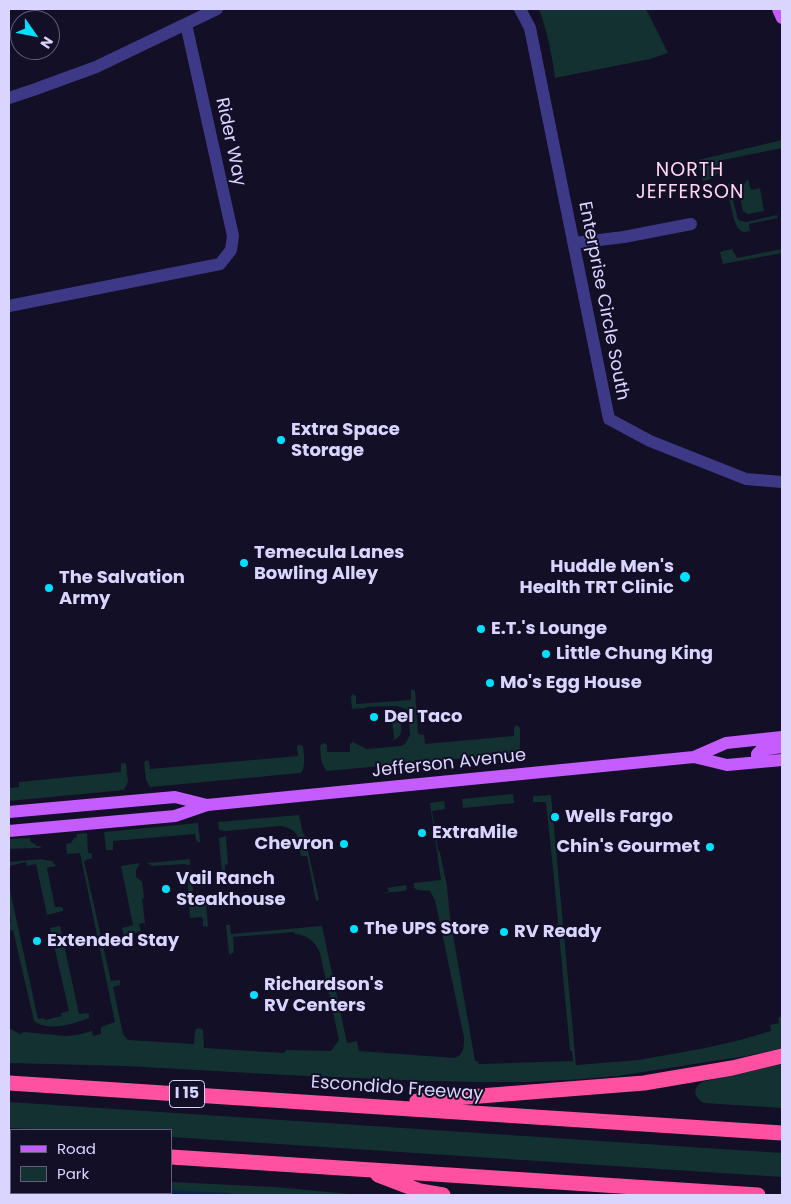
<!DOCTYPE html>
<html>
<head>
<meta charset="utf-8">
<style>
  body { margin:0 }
  #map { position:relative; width:791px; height:1204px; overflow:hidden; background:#130f27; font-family:Poppins,sans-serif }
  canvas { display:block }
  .frame { position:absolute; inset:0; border:10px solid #dad5ff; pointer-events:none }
  .legend { position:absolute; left:10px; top:1129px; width:162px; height:65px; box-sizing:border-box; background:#130f27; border:1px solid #635e7d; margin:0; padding:6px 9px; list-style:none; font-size:15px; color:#dad5ff }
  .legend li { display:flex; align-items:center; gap:10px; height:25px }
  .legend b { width:25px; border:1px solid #635e7d }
  .north { position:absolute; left:10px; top:10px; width:50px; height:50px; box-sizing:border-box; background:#130f27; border:1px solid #635e7d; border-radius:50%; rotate:123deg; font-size:14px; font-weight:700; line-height:20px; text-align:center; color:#dad5ff }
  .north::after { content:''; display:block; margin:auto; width:18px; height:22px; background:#01e1ff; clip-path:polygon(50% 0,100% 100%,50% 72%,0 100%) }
</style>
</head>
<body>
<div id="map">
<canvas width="791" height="1204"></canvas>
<div class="frame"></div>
<ul class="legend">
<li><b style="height:6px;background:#c55cff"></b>Road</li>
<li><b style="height:14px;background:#123130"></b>Park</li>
</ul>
<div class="north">N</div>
</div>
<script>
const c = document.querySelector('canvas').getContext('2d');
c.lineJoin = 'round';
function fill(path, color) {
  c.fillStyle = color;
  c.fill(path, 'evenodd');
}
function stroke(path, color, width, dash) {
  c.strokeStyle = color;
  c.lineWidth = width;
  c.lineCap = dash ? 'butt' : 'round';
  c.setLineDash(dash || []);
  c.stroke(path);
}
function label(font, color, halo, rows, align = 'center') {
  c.font = font + ' Poppins,sans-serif';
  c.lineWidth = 4;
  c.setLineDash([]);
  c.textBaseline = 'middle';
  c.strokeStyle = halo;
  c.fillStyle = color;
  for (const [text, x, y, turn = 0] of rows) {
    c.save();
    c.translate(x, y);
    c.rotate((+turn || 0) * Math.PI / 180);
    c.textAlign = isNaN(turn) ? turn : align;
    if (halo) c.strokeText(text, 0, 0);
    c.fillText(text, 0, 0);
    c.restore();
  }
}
fill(new Path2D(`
  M539,9H646L668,53L650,59L555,78C552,54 547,31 539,9Z
  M782,140V148L718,161L720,169C716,177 711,179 703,181L698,160Z
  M748,179L751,190L760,188L764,211L748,214L743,211C740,197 738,191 748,179Z
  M733,181L735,182L731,190V192L738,220L746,222L777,215L778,218L749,224L750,231C746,232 743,233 739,229C733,223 729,196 727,187L729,183Z
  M732,249L737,258L782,249V253L723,264L720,252Z
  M411,690H413L415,691L418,734L424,735L425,744L514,736V729L516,725L518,726L520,728V753L327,771C320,764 321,755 320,746L322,744L324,743L327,745V752H350V744L353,742L367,749L401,746L405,744L410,735L408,712L406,709L396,706L366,707L365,708L352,709L351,697L353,694L356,696V704L411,700Z
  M394,711L400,715C401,726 405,738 392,740L394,738L392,720H390L389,712Z
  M299,745L303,746C304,755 306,766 301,773L150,787L146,780L144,762L147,760L149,762L150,769L298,756L297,746Z
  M123,763H125L126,764L128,782L124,790L9,801V788L19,787V782L121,772V764Z
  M513,794L514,803L463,808L462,799Z
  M551,795L576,1065L639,1060L705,1048L740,1040L771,1031L770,1025L779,1023L778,1018L782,1016V1048L746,1056L617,1076L583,1079L528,1082H479L427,1081L285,1075L126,1066L9,1063V1028L20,1034L24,1032L66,1036L77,1035L92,1031L93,1036L101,1034V1027L115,1022L80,853L67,854L66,844L71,843L74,838L77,837L76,834L87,833L88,853L92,854V858L84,861L111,981L120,980V985L113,987L123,1034L128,1040L194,1044L195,1031L196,1029L199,1028L203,1030L204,1048L284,1053L286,1050L331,1051L339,1040L320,953C314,941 308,935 295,934L294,932L233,937L234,951L233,953L229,954L226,925H230L231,934L322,926L347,1043L357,1041L359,1051L455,1058C464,1054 464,1047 464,1037L435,900L430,891L418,890L414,888V883L441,880L430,803L444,801L445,809L432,811L438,850L440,853L447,886L450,918L475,1061H477L479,1064L573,1061L572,1051H570L553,868L546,803L545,802H533V797L534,796Z
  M299,815L303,834L304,833L319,900L316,901L307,856H301C298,837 300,829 279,826L226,831L219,830L218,822Z
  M198,823L200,840V842H198L196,840L195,834L113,841V850H106L104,832Z
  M226,836L228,864L225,865V873H222L219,838Z
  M30,838V841L37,846H42L41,847L39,848L9,849V839Z
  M41,859L52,861L56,866L47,868L55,907H61L63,908V911L47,915L36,864L27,866L26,862L9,866V862Z
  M190,859V865H186V864L152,866L147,863Z
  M140,863L136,870V877L141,881H142L144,898L142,899L145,923L139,924L141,931L124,936L122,928L133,925L121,866Z
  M187,870H191L194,904L206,903L208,926L207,927L203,926V919L201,917L190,918Z
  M406,885L407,889L405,891L383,893L389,891L387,888Z
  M9,886L38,1019L44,1018L45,1020L62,1016L61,1013L69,1011L50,928L60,926L79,1014L86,1013L89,1014V1018C73,1024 49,1032 34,1021L13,930L9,931V923L11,922L9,909Z
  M782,1064V1108L704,1103C694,1098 692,1088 702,1082Z
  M9,1102L782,1153V1177L171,1137V1130H56L9,1128Z
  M9,1170H11V1193H171V1182L276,1187L360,1195H9Z`), '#123130');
stroke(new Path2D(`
  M9,1181H11
  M171,1192L229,1195
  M106,1195L113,1193`), '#0b2149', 4);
stroke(new Path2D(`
  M520,9L530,28L609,419L650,441L746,479L782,482
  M9,98L33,90L96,67L217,9
  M574,243L624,237L691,224
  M9,306L220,264L231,250L233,236L186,24`), '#3d3987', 12);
stroke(new Path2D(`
  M778,9L782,18
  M694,757L727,765L782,760
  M757,762V754L761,750L782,747
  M9,812L175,797L207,805
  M9,831L175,816L207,805L694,757L726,743L782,737
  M9,1163L11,1171
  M18,1193L19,1195`), '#c55cff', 12);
stroke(new Path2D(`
  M9,1083L782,1133
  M417,1101L644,1083L732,1068L782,1056
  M9,1146H11
  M171,1157L758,1195
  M378,1175L420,1191L443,1195`), '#ff50a1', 15);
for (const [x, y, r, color] of [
  [281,440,5,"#01e1ff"],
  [244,563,5,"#01e1ff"],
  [685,577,6,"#01e1ff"],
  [49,588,5,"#01e1ff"],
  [481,629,5,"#01e1ff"],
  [546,654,5,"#01e1ff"],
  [490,683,5,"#01e1ff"],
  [374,717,5,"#01e1ff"],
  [555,817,5,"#01e1ff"],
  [422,833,5,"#01e1ff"],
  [344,844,5,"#01e1ff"],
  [710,847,5,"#01e1ff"],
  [166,889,5,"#01e1ff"],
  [354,929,5,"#01e1ff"],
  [504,932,5,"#01e1ff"],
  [37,941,5,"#01e1ff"],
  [254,995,5,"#01e1ff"]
]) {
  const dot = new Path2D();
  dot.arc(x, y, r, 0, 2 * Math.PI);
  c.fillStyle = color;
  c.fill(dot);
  stroke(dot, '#130f27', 2);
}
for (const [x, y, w] of [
  [187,1094,35]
]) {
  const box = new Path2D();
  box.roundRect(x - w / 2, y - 13.5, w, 27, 4);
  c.fillStyle = '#130f27';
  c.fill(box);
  stroke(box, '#dad5ff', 1);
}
label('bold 16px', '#dad5ff', null, [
  ["I 15",187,1094]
]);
label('18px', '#dad5ff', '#130f27', [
  ["Rider Way",230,142,78],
  ["Enterprise Circle South",603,301,79],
  ["Jefferson Avenue",449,764,-6],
  ["Escondido Freeway",397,1089,4]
]);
label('bold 18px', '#dad5ff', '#130f27', [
  ["Extra Space",291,430],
  ["Storage",291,451],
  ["Temecula Lanes",254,553],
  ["Bowling Alley",254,574],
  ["Huddle Men's",674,567,"right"],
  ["Health TRT Clinic",674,588,"right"],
  ["The Salvation",59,578],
  ["Army",59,599],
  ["E.T.'s Lounge",491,629],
  ["Little Chung King",556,654],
  ["Mo's Egg House",500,683],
  ["Del Taco",384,717],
  ["Wells Fargo",565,817],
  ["ExtraMile",432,833],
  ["Chevron",334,844,"right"],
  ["Chin's Gourmet",700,847,"right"],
  ["Vail Ranch",176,879],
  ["Steakhouse",176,900],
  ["The UPS Store",364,929],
  ["RV Ready",514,932],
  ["Extended Stay",47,941],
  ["Richardson's",264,985],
  ["RV Centers",264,1006]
], 'left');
c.letterSpacing = '1px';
label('19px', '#ffd7f0', '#130f27', [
  ["NORTH",690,171],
  ["JEFFERSON",690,193]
]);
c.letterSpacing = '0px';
</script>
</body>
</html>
